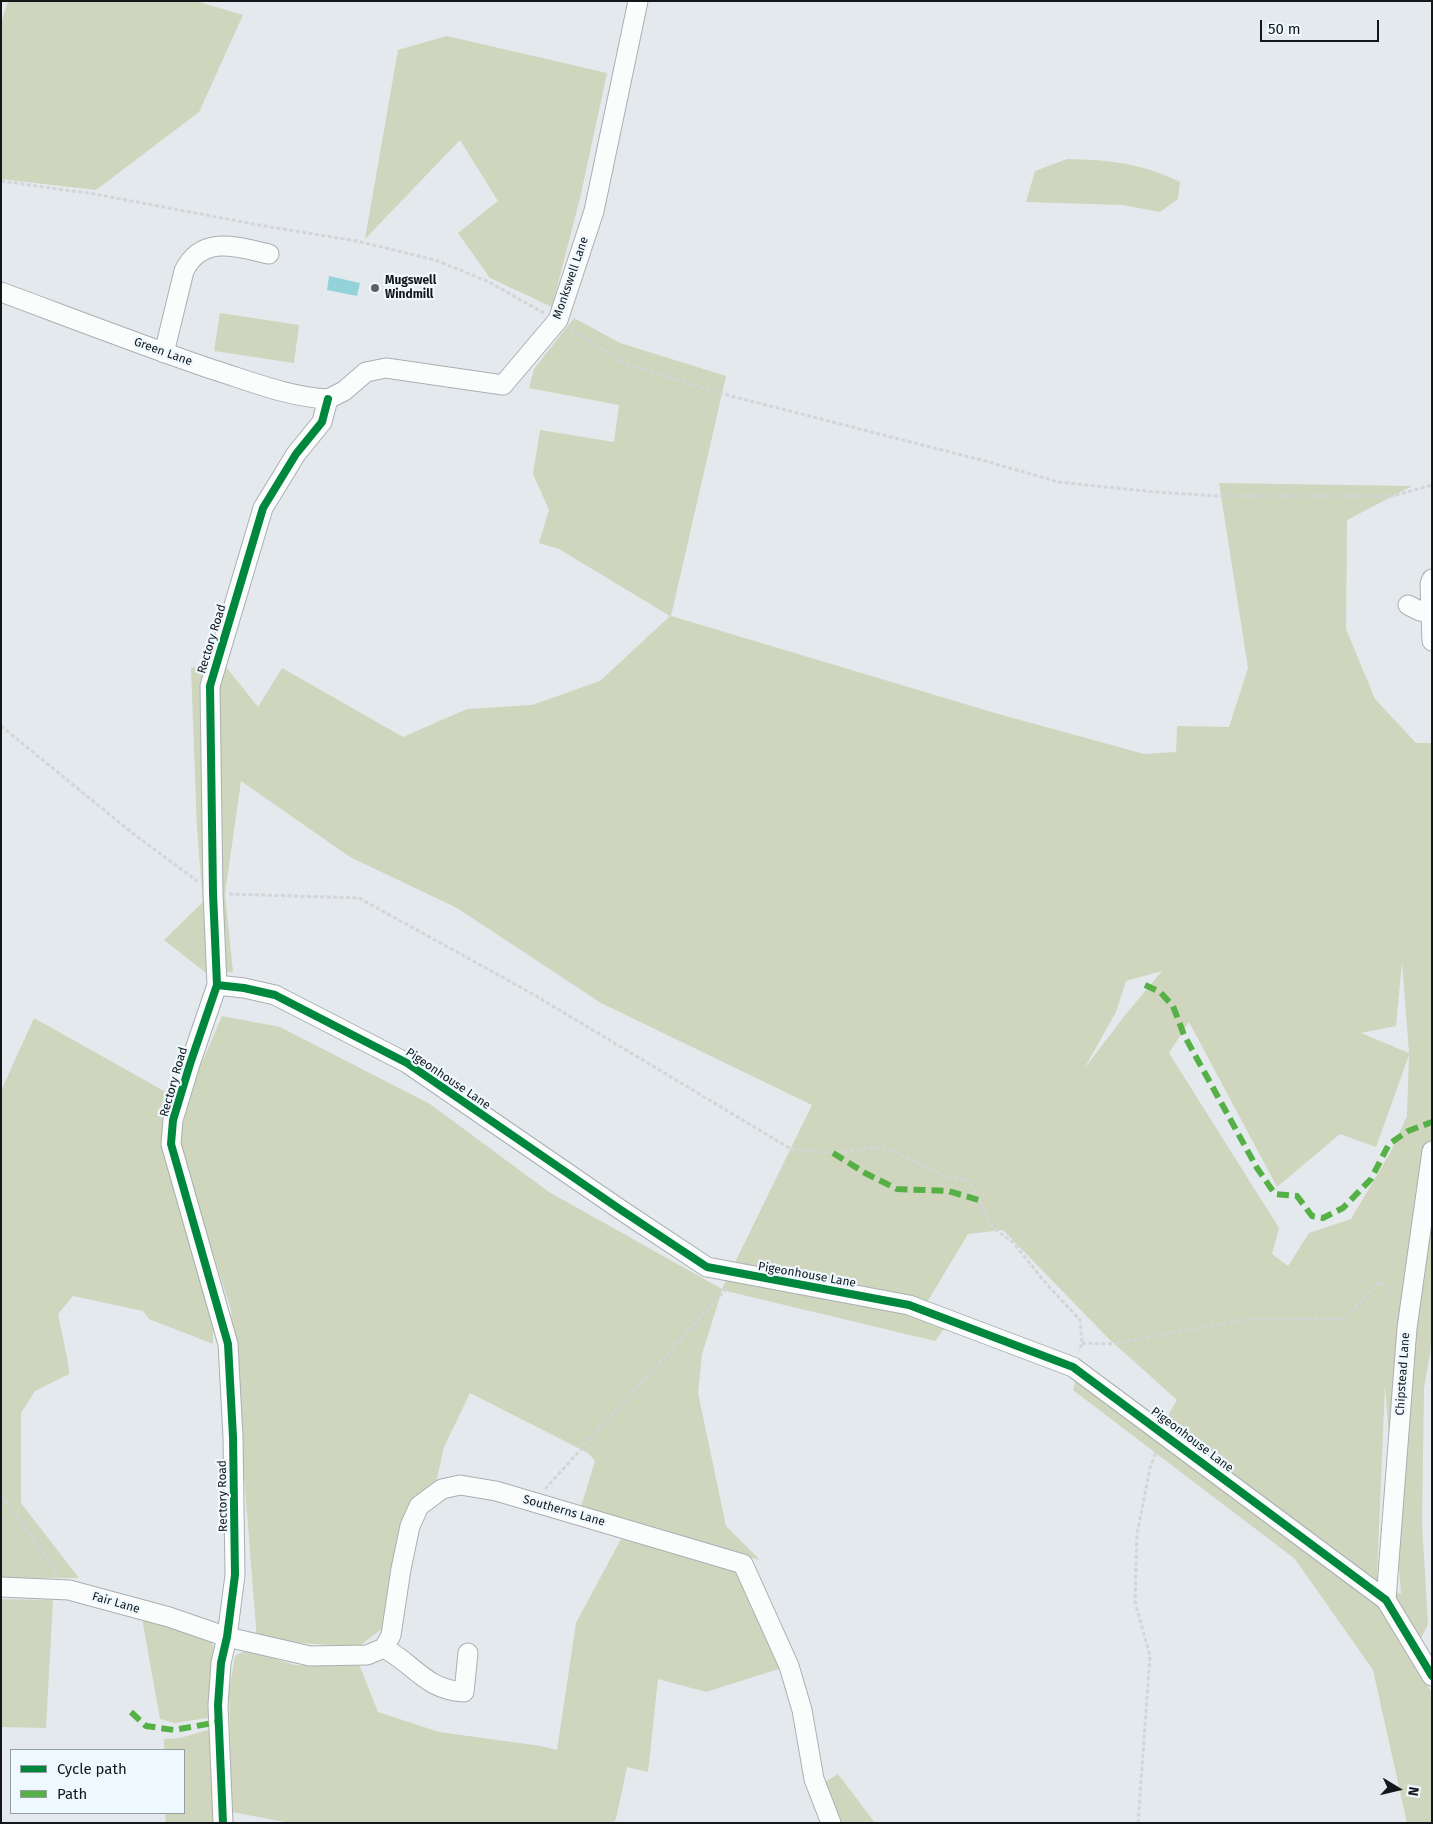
<!DOCTYPE html>
<html>
<head>
<meta charset="utf-8">
<style>
  body { margin:0 }
  #map { position:relative; width:1433px; height:1824px; overflow:hidden; background:#e4e9ee; font-family:"Fira Sans",sans-serif }
  canvas { display:block }
  .frame { position:absolute; inset:0; border:2px solid #131719; pointer-events:none }
  .legend { position:absolute; left:10px; top:1749px; width:175px; height:65px; box-sizing:border-box; background:#eef8ff; border:1px solid #969ea3; margin:0; padding:6px 9px; list-style:none; font-size:15px; color:#131719 }
  .legend li { display:flex; align-items:center; gap:10px; height:25px }
  .legend b { width:25px; border:1px solid #969ea3 }
  .north { position:absolute; left:1373px; top:1764px; width:50px; height:50px; -webkit-text-stroke:4px #eef8ff; paint-order:stroke; rotate:99deg; font-size:14px; font-weight:700; line-height:20px; text-align:center; color:#131719 }
  .north::after { content:''; display:block; margin:auto; width:18px; height:22px; background:#131719; clip-path:polygon(50% 0,100% 100%,50% 72%,0 100%) }
  .scale { position:absolute; left:1260px; top:20px; width:119px; height:22px; box-sizing:border-box; border:2px solid #131719; border-top:0; padding-left:6px; font-size:15px; line-height:18px; white-space:nowrap; color:#131719; -webkit-text-stroke:4px #eef8ff; paint-order:stroke }
</style>
</head>
<body>
<div id="map">
<canvas width="1433" height="1824"></canvas>
<div class="frame"></div>
<ul class="legend">
<li><b style="height:6px;background:#00873e"></b>Cycle path</li>
<li><b style="height:6px;background:#55b145"></b>Path</li>
</ul>
<div class="north">N</div>
<div class="scale">50 m</div>
</div>
<script>
const c = document.querySelector('canvas').getContext('2d');
c.lineJoin = 'round';
function fill(path, color) {
  c.fillStyle = color;
  c.fill(path, 'evenodd');
}
function stroke(path, color, width, dash) {
  c.strokeStyle = color;
  c.lineWidth = width;
  c.lineCap = dash ? 'butt' : 'round';
  c.setLineDash(dash || []);
  c.stroke(path);
}
function label(font, color, halo, rows, align = 'center') {
  c.font = font + ' "Fira Sans",sans-serif';
  c.lineWidth = 4.5;
  c.setLineDash([]);
  c.textBaseline = 'middle';
  c.strokeStyle = halo;
  c.fillStyle = color;
  for (const [text, x, y, turn = 0] of rows) {
    c.save();
    c.translate(x, y);
    c.rotate((+turn || 0) * Math.PI / 180);
    c.textAlign = isNaN(turn) ? turn : align;
    if (halo) c.strokeText(text, 0, 0);
    c.fillText(text, 0, 0);
    c.restore();
  }
}
fill(new Path2D(`
  M8,1H196L243,15L199,112L96,190L1,179V23Z
  M447,36L607,73L581,194L552,307L490,278L458,233L498,201L460,140L365,239L398,50Z
  M1067,159C1110,160 1141,163 1180,182L1178,199L1160,212L1123,205L1026,202L1035,171Z
  M220,313L299,325L294,363L214,351Z
  M574,318L620,343L726,376L671,616L995,713L1144,754L1176,752L1177,726L1229,727L1248,668L1219,483L1412,486L1347,520L1346,629L1375,699L1416,743H1432V1342L1424,1388L1422,1524L1428,1624L1411,1659L1432,1693V1823H1407L1373,1670L1295,1559L1073,1390L1076,1380L1181,1455L1236,1468L1164,1422L1177,1400L1110,1340L1003,1230L968,1234L926,1304L944,1329L935,1341L722,1290L702,1354L698,1393L726,1526L760,1560L581,1507L595,1461L588,1453L470,1393L444,1447L435,1487L410,1507L383,1628L358,1647L257,1640L231,1310L178,1145L193,1083L222,1016L280,1027L430,1104L549,1192L722,1289L812,1105L601,1003L457,908L350,857L241,781L225,894L233,972L206,973L164,940L203,902L197,829L191,668L223,663L258,707L282,668L403,737L467,709L532,705L600,681L670,616L559,549L539,543L549,510L533,474L540,430L614,442L619,405L529,388L534,369ZM1402,962L1409,1052V1053L1361,1033L1396,1026ZM1162,971L1126,1014L1084,1069L1116,1012L1126,981ZM1189,1022L1277,1187L1340,1134L1376,1147L1409,1055L1407,1116L1390,1153L1351,1219L1309,1233L1288,1266L1272,1254L1279,1228L1169,1053ZM1385,1385L1401,1593L1400,1594L1377,1576Z
  M34,1018L173,1096L174,1189L213,1327V1344L149,1319L143,1311L73,1296L58,1314L68,1363L69,1374L35,1391L21,1413V1503L79,1578H1V1091Z
  M621,1539L737,1570L785,1667L706,1692L658,1679L648,1772L627,1767L616,1819L613,1823H290L232,1812L229,1691L235,1656L246,1650L295,1665L350,1666L359,1664L378,1712L439,1732L541,1746L557,1750L576,1623Z
  M1,1599L53,1600L46,1728L1,1727Z
  M142,1618L209,1638L216,1651L212,1713L208,1718L174,1723L160,1719Z
  M208,1730L213,1734L216,1823H166L165,1813H184V1750H164V1739L180,1738Z
  M838,1774L875,1823H838L822,1784Z`), '#d0d5bd');
fill(new Path2D(`
  M329,276L360,283L357,296L327,290Z`), '#94d2d9');
const minor = new Path2D(`
  M1,292C71,318 141,345 211,369C250,381 288,397 328,399
  M164,353L184,271C202,234 237,247 269,254
  M328,399L344,391L366,372L386,368L503,385L558,320L594,211L638,1
  M1432,579L1430,584L1432,641
  M1408,605L1420,611L1431,613
  M217,985L244,988L275,995L407,1063L621,1210L707,1267L909,1305L1073,1367L1386,1600L1432,1676
  M1,1587L69,1590L169,1617L227,1637L310,1656L367,1655L384,1648L391,1635L401,1569L410,1526L419,1506L442,1489L460,1485L496,1491L743,1564L789,1666L802,1710L814,1779L831,1823
  M1386,1600L1407,1328L1432,1151
  M384,1648C414,1664 426,1690 464,1692L468,1653
  M223,1823L218,1705L221,1663L227,1637L235,1575L233,1437L228,1344L171,1144L173,1120L190,1064L217,985L213,893L210,686L263,508L296,454L322,422L328,399`);
stroke(minor, '#abafb2', 21);
stroke(new Path2D(`
  M1,181L94,194L270,227L357,241L435,260L487,281L544,313
  M571,329L626,364L719,393L989,462L1058,482L1154,492L1219,496H1393L1432,485
  M1,726L131,832L197,881
  M229,894L359,898L531,993L791,1149L833,1153L883,1147L945,1176L969,1180L993,1228L1013,1242L1043,1280L1080,1320L1082,1343L1079,1351
  M1082,1343L1112,1344L1249,1319H1344L1380,1281L1395,1297
  M545,1489L727,1288
  M1,1495L57,1573
  M1138,1823L1150,1656L1135,1602L1137,1534L1150,1468L1157,1450`), '#d3d5d6', 3, [4, 2.5]);
stroke(minor, '#fbfcfc', 19);
stroke(new Path2D(`
  M1145,985L1160,992L1173,1006L1184,1035L1257,1168L1275,1194L1297,1196L1312,1216L1323,1218L1343,1208L1371,1179L1389,1144L1408,1131L1432,1122
  M833,1153L865,1173L897,1189L948,1191L979,1200
  M131,1712L146,1726L174,1730L218,1722`), '#55b145', 6, [12, 6]);
stroke(new Path2D(`
  M217,985L244,988L275,995L407,1063L621,1210L707,1267L909,1305L1073,1367L1386,1600L1432,1676
  M223,1823L218,1705L221,1663L227,1637L235,1575L233,1437L228,1344L171,1144L173,1120L190,1064L217,985L213,893L210,686L263,508L296,454L322,422L328,399`), '#00873e', 8);
for (const [x, y, r, color] of [
  [375,288,5,"#5c6064"]
]) {
  const dot = new Path2D();
  dot.arc(x, y, r, 0, 2 * Math.PI);
  c.fillStyle = color;
  c.fill(dot);
  stroke(dot, '#eef8ff', 2);
}
label('12px', '#131719', '#eef8ff', [
  ["Monkswell Lane",571,278,-71],
  ["Green Lane",163,352,20],
  ["Rectory Road",212,639,-73],
  ["Pigeonhouse Lane",448,1079,34],
  ["Rectory Road",174,1082,-74],
  ["Pigeonhouse Lane",807,1275,10],
  ["Chipstead Lane",1403,1374,-86],
  ["Pigeonhouse Lane",1192,1440,37],
  ["Rectory Road",223,1496,-91],
  ["Southerns Lane",564,1511,16],
  ["Fair Lane",116,1603,16]
]);
label('bold 12px', '#131719', '#eef8ff', [
  ["Mugswell",385,281],
  ["Windmill",385,295]
], 'left');
</script>
</body>
</html>
